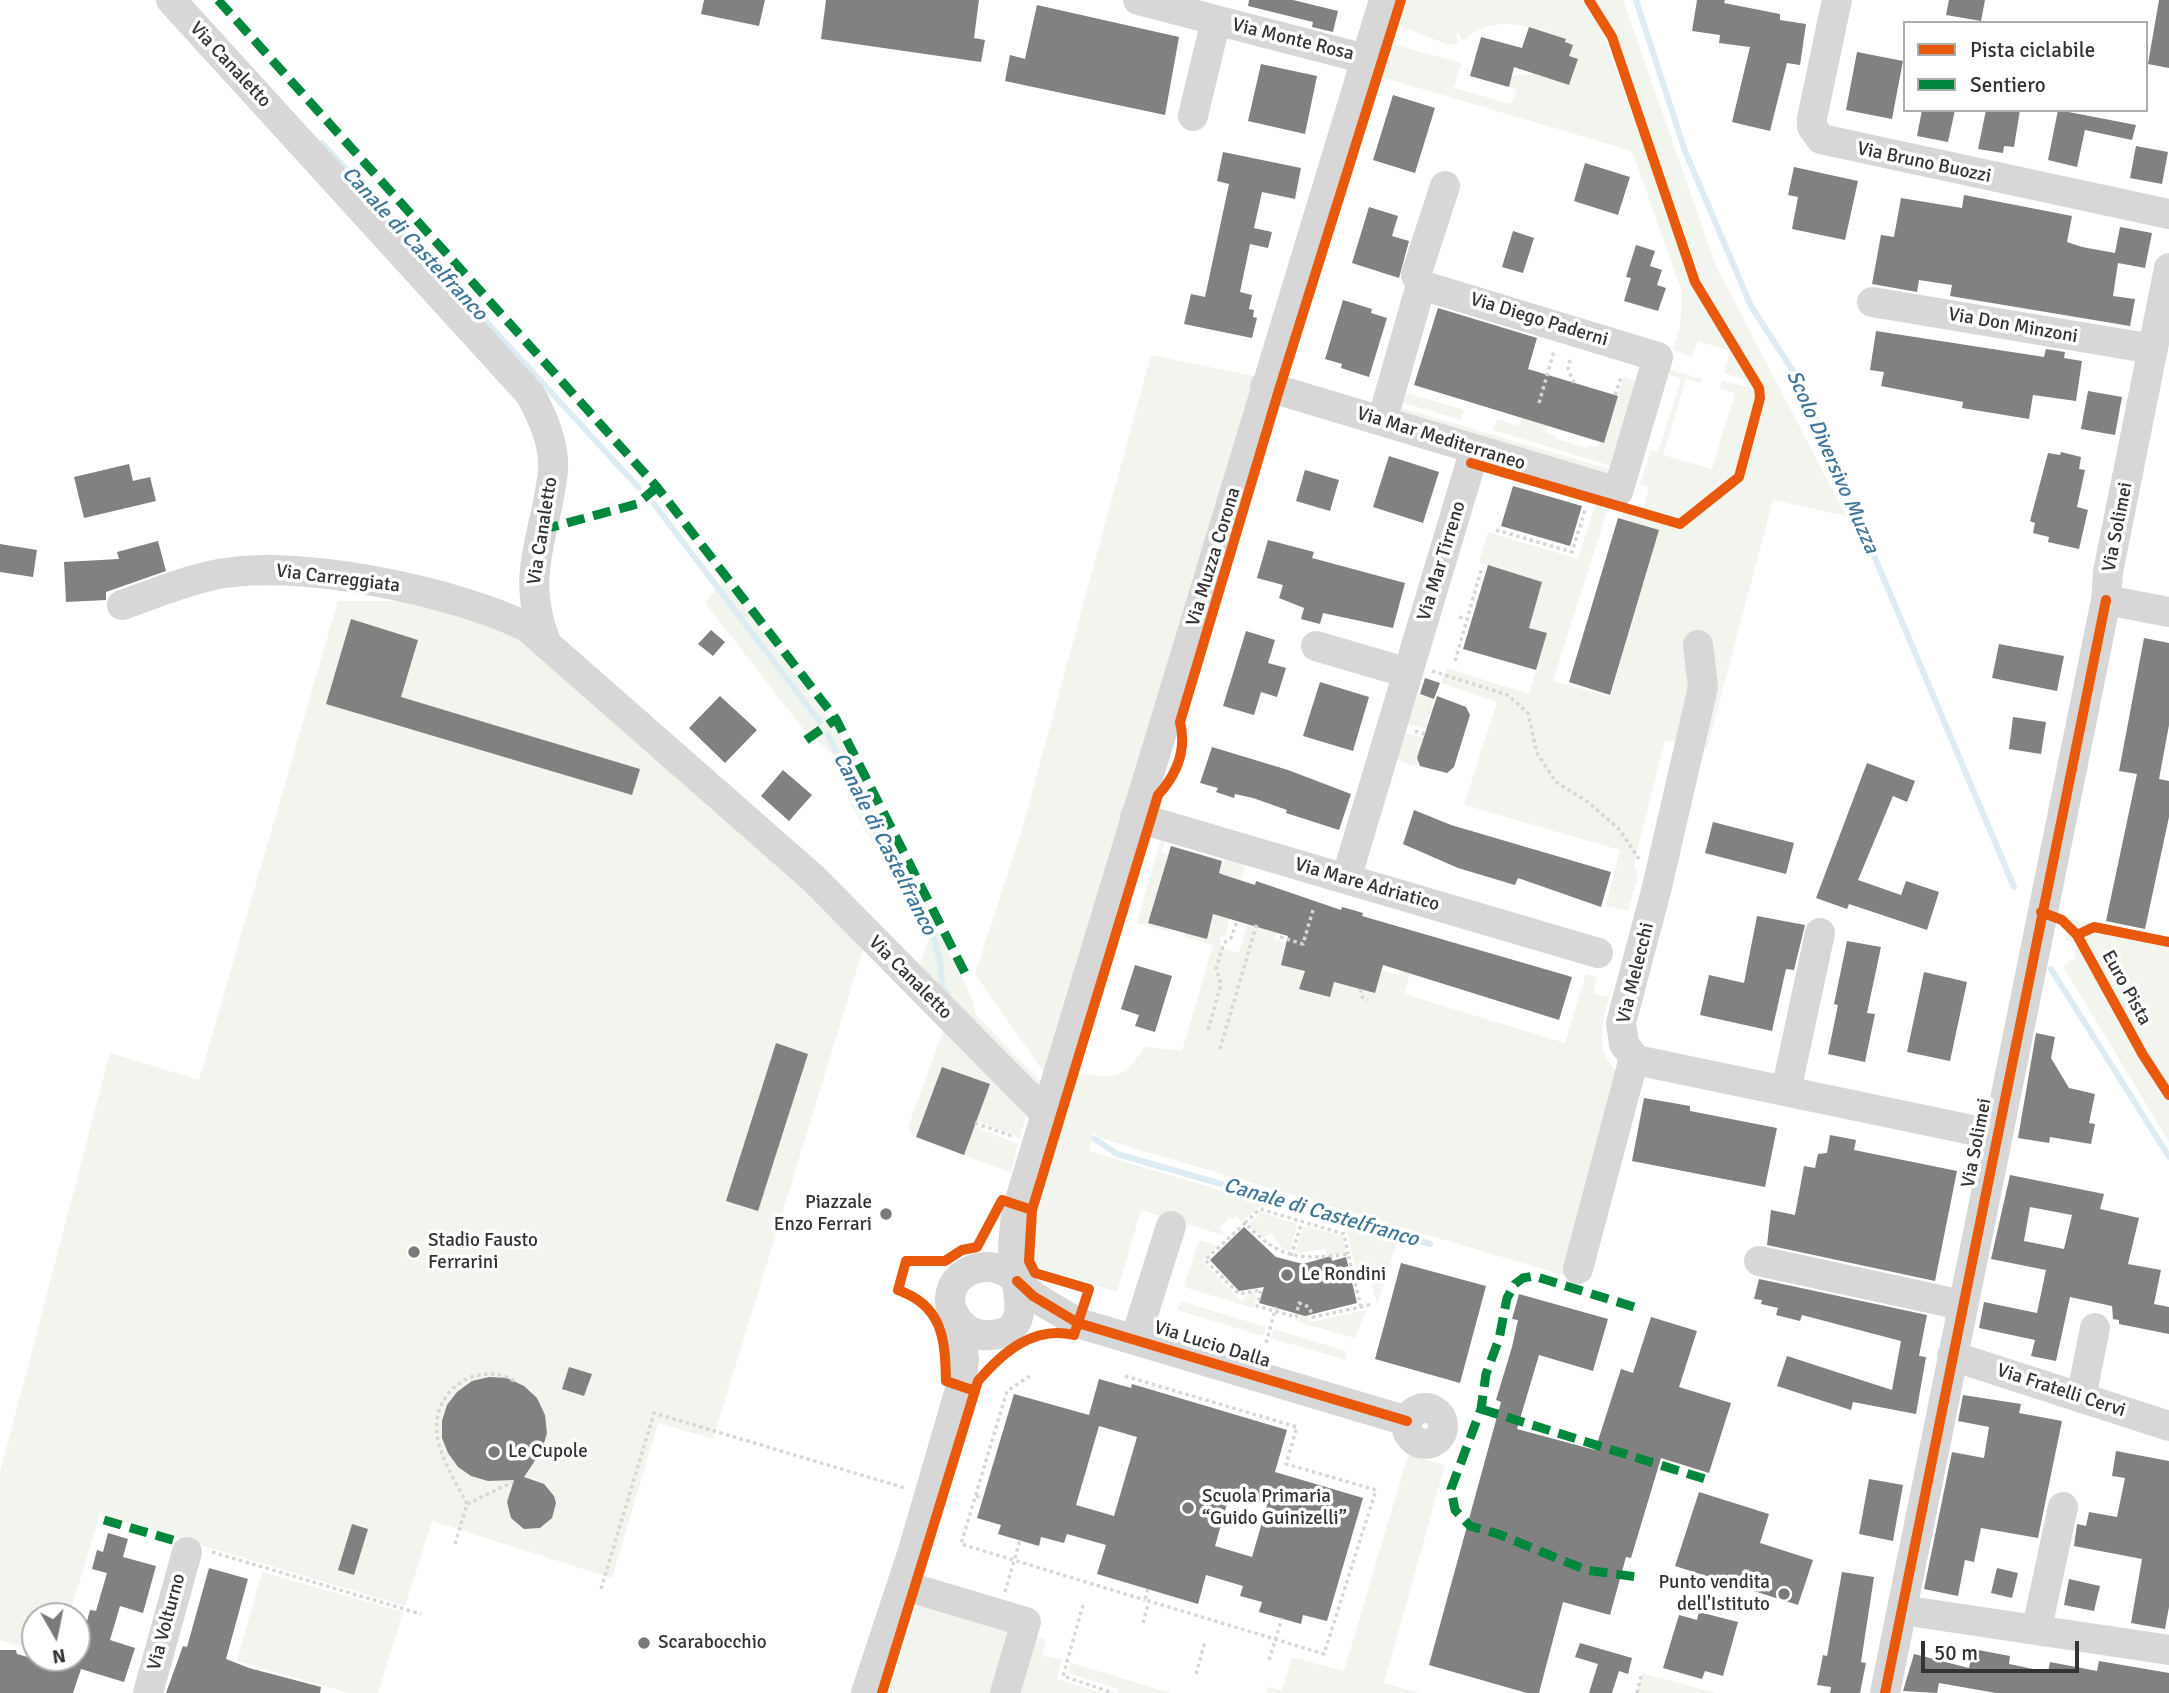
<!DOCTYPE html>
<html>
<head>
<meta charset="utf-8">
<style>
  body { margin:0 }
  #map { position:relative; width:2169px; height:1693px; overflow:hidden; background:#fff; font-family:Signika,sans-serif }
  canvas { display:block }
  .legend { position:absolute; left:1903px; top:21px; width:245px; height:91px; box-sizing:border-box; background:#fff; border:2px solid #adadad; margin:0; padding:9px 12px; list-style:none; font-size:21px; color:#333 }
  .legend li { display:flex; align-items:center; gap:14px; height:35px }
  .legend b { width:35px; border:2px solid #adadad }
  .north { position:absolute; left:21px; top:1602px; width:70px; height:70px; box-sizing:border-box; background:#fff; border:2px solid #adadad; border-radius:50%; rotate:171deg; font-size:19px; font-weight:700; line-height:28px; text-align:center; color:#333 }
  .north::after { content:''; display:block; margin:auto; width:24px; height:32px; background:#7a7a7a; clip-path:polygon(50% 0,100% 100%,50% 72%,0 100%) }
  .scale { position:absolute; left:1921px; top:1641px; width:158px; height:32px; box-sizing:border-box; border:4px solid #333; border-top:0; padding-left:9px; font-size:21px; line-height:24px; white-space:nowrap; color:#333; -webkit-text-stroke:5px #fff; paint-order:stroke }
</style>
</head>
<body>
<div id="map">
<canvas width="2169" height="1693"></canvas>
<ul class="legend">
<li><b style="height:9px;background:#e8590c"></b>Pista ciclabile</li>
<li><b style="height:9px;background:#00873e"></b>Sentiero</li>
</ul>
<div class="north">N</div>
<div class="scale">50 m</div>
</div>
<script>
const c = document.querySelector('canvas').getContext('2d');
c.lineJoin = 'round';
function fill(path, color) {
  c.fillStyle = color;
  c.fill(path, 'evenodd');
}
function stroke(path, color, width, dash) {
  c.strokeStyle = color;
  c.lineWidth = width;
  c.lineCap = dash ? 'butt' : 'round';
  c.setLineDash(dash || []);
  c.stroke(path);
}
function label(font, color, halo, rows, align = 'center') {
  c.font = font + ' Signika,sans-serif';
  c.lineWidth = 7;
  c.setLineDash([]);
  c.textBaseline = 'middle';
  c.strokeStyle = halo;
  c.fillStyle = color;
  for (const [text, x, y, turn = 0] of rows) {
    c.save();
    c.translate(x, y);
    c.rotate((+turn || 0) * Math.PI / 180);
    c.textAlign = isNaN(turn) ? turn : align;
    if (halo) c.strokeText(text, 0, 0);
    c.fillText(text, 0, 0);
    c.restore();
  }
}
fill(new Path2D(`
  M1405,0H1584L1594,12L1606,41L1692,279L1752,382L1724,373L1730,351L1698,341L1692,357L1673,350L1680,327L1682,292L1632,151L1382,77L1392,44L1461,63L1454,88L1511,104L1517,89L1509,87L1512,75L1534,74L1569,85L1578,59L1569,56L1565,39C1531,26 1494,12 1463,41L1458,33L1456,36L1460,43L1449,45L1398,25Z
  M1594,0H1623L1716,266L1846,516L1773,500L1707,749L1665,740L1634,864L1638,877L1628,911L1606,906L1620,850L1464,805L1497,702L1441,683L1447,668L1529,694L1547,633L1529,628L1542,582L1479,563L1488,532L1578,559L1595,505L1608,508L1553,681L1610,697L1659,531L1622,519L1624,513L1681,528L1744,479L1764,400L1763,388L1701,279L1615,38Z
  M1151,355L1258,377L1047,1077L975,974L1021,833Z
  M1668,369L1702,379L1701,383L1686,379L1663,455L1712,469L1735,393L1720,388L1722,380L1756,390L1757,398L1733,480L1680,521L1643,510L1649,487L1640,484L1651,450L1658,452L1681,379L1667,374Z
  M1624,377L1638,382L1612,466L1493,430L1497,419L1519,426L1522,417L1548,426L1546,432L1557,436L1556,439L1588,448L1589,445L1597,447L1599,442H1604Z
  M1404,392L1464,410L1461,420L1401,402Z
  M1399,407L1618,472L1615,480L1396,413Z
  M723,580L837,730L879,824L961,975L973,1001L975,1014L1042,1083L1039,1092L918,969L929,938L852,807L835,757L801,726L705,603Z
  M338,601H398L522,632L865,943L713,1439L658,1423L612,1578L432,1521L405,1606L100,1515L69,1616H35V1650L0,1640V1473L110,1053L199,1080Z
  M1418,694L1434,699L1426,729L1408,724Z
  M1406,733L1423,738L1415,766L1397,760Z
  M1161,838L1166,839L1161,853L1168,855L1153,904L1171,928L1170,932L1137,923Z
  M1225,858L1246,864L1241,880H1237L1226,935L1220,938V947L1239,953L1248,920L1276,933L1275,939L1305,948L1319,916L1303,973L1375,993L1382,970L1399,975L1409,939L1421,934L1404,994L1565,1043L1586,974L1597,977L1593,993L1607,997L1613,982C1606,1011 1590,1046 1616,1070L1570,1277L1100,1138L1094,1133L1089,1151L1263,1203L1242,1222L1237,1216L1233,1219L1230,1217L1219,1227L1226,1236L1141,1210L1117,1292L1037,1267C1021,1240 1068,1108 1079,1073C1114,1080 1125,1079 1144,1047L1182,1051L1213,945L1185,937L1194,908L1224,875L1219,873Z
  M2069,919L2169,937V1142L2063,966L2075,958L2076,943L2065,940Z
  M946,1023L1026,1115L1020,1138L976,1120L989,1084L943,1067L917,1135L913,1136L908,1127Z
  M974,1126L1018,1144L1011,1173L964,1155Z
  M1261,1212L1297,1224L1290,1252L1283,1249L1271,1233L1262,1239L1249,1224Z
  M1307,1226L1342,1236L1346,1253L1327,1256L1325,1249L1295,1253L1303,1228Z
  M1346,1228L1397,1243L1377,1305L1369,1272L1357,1274Z
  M1199,1240L1218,1246L1202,1261L1241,1301L1252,1291L1257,1295L1253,1308L1184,1287Z
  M1180,1301L1266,1327L1263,1336L1177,1310Z
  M1303,1307L1309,1309L1311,1322L1366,1310L1355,1338L1298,1322Z
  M1274,1329L1346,1351V1360L1271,1338Z
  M1408,1455L1445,1465L1384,1683L1419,1693H1267L1269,1687L1282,1690L1292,1657L1344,1671Z
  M262,1572L403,1612L378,1693H349L237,1661Z
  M918,1601L1014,1630L994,1693H889Z
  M1032,1635L1046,1639L1042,1655L1062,1660L1057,1679L1102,1693H1015Z
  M1071,1663L1171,1693H1118L1119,1689L1068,1673Z
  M1642,1673L1716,1693H1637Z`), '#f1f5ed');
stroke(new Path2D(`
  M1636,0L1685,151L1751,306L1802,385L2014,887
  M322,143L639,488
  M654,504L820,722
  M828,735L896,872L933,934L941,965L942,987L947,994
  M2051,969L2169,1157
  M1095,1139L1117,1154L1430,1244`), '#ddebf3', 6);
fill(new Path2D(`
  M704,0H765L759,26L701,14Z
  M826,0H979L974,38L985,40L981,62L821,39Z
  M1249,0H1293L1338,11L1333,32L1312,27L1313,22L1248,6Z
  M1697,0H1725L1724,3L1780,14V20L1806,24L1800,65L1787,63L1770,131L1732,122L1750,47L1719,43L1720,35L1692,31Z
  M1949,0H1985L1981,21L1946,15Z
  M2159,0H2169V68L2148,64Z
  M1037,5L1179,37L1165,115L1005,81L1010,55L1025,59Z
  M1529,27L1566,39L1565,42L1573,45L1569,56L1578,59L1569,85L1514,67L1509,87L1470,76L1481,37L1522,48Z
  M1857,52L1903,61L1892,119L1846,110Z
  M1261,64L1317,76L1305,134L1248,121Z
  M1393,95L1435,108L1415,173L1373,160Z
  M1922,110H1955L1948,142L1917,136Z
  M1986,110H2020L2014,147L2004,146L2003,153L1978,149Z
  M2058,110L2136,125L2132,140L2085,130L2077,167L2048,160Z
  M2136,146L2168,152L2162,184L2130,178Z
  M1223,152L1301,168L1295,199L1262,192L1254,228L1272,232L1268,248L1250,244L1240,292L1252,295L1249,309L1254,310L1253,317L1257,318L1252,338L1184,324L1191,294L1205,297L1229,184L1217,181Z
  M1585,163L1630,177L1618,215L1574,201Z
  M1794,167L1858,181L1845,240L1792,229L1798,197L1788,195Z
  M1964,195L2072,216L2067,242L2082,247L2115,253L2120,227L2152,233L2145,268L2118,263L2113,296L2135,299L2130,326L1950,296L1952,285L1919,280L1917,292L1872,284L1881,235L1894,237L1901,198L1962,208Z
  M1369,207L1398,216L1392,236L1409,241L1399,278L1352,263Z
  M1513,231L1534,238L1523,273L1502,267Z
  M1636,245L1655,251L1650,266L1662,270L1657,285L1666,288L1658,311L1624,301L1631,278L1626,277Z
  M1343,300L1372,309L1371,313L1387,318L1369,377L1341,368L1342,364L1325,359Z
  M1438,308L1537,338L1528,369L1618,396L1604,443L1414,385Z
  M1876,331L2044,357L2046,349L2065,352L2064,358L2082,361L2076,401L2033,395L2029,419L1962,408L1963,402L1881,386L1884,372L1870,370Z
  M2088,391L2122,397L2115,435L2081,429Z
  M2061,452L2081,457L2079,469L2085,470L2077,507L2088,510L2079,549L2048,542L2049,537L2033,533L2035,523L2030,521L2048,453L2060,455Z
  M1389,456L1439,472L1423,523L1373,507Z
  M129,464L133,481L150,477L156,501L84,518L74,477Z
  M1305,470L1339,480L1330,511L1296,501Z
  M1513,486L1582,506L1570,546L1501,526Z
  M1618,518L1659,530L1610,695L1569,682Z
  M1268,540L1314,552L1312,558L1405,583L1393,628L1323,613L1320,624L1301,619L1304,608L1279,598L1283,585L1257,578Z
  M158,541L166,571L106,592V600L66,602L64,562L119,559L117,552Z
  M0,544L37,550L33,577L0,572Z
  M1488,565L1542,582L1529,628L1547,633L1536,670L1463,649Z
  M351,619L418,640L401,697L640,769L632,795L326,704Z
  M711,630L725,642L713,656L698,644Z
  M1246,631L1275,640L1268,663L1286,668L1277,697L1261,692L1254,715L1223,706Z
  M2144,638L2169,643V725L2159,779L2169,781V817L2145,929L2106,921L2137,774L2119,771Z
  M1999,644L2064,656L2057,691L1992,678Z
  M1425,678L1440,683L1434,699L1420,694Z
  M1320,682L1369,697L1353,751L1303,736Z
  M720,696L757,730L725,763L689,728Z
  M1437,696L1466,707L1470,715L1454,767L1447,773L1420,766L1417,758Z
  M2013,717L2046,722L2041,754L2009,749Z
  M1212,747L1288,770L1351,794L1339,830L1286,813L1287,810L1253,798L1235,794L1234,798L1216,792L1218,788L1200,783Z
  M1867,763L1915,781L1907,802L1893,796L1858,880L1901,895L1906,881L1939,892L1927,930L1849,904L1847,909L1816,898Z
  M783,770L812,795L789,821L761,796Z
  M1414,810L1451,825L1611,872L1601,907L1518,878L1515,885L1458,868L1403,844Z
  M1713,822L1794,843L1786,874L1705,853Z
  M1171,846L1222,861L1219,873L1224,875L1255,885L1256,881L1341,910L1342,907L1353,910L1363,913L1362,916L1572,977L1559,1020L1383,965L1375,993L1334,982L1330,997L1299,989L1305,971L1281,965L1288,936L1213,914L1207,939L1148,923Z
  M1757,916L1805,925L1794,970L1786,969L1772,1031L1700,1015L1709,975L1744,983Z
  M1847,941L1881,947L1867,1013L1875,1014L1865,1062L1828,1054L1838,1005L1834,1004Z
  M1135,965L1172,976L1155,1032L1135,1026L1139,1015L1121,1009Z
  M1924,972L1967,982L1950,1061L1907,1052Z
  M2036,1033L2055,1037L2051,1058L2069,1088L2095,1094L2089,1123L2095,1124L2091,1144L2050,1137L2049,1143L2018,1138Z
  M776,1043L808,1054L758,1211L726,1201Z
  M942,1067L990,1084L964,1155L916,1137Z
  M1644,1098L1690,1106V1111L1777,1128L1765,1187L1632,1161Z
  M1830,1135L1856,1140L1854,1150L1957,1171L1935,1281L1767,1245L1771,1210L1795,1215L1804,1166L1815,1168L1818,1154L1827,1153Z
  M2010,1175L2104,1194L2100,1209L2139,1218L2128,1264L2161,1270L2154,1304L2169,1307V1334L2119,1324V1320L2113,1319L2112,1306L2070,1297L2056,1361L2031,1356L2035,1340L1979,1328L1984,1302L2037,1313L2046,1270L1991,1259ZM2030,1207L2072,1215L2064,1249L2024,1241Z
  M1244,1227L1276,1257L1303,1264L1331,1256L1332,1261L1346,1257L1357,1303L1305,1316L1259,1303L1264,1287L1239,1291L1210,1260Z
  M1401,1263L1486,1286L1460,1383L1375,1359Z
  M1759,1279L1927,1315L1919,1356L1926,1357L1916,1414L1853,1402L1851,1410L1777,1386L1787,1356L1892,1390L1901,1341L1802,1315L1800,1321L1776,1315L1778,1308L1761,1304L1762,1300L1754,1299Z
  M1519,1294L1608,1319L1593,1371L1539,1355L1517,1429L1595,1450L1621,1369L1633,1373L1651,1317L1697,1331L1679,1387L1731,1403L1709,1473L1661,1458L1631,1558L1626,1557L1610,1615L1563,1602L1539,1693H1527L1429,1665L1501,1402L1496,1400L1512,1347L1518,1320L1512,1319Z
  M569,1367L592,1374L584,1396L562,1389Z
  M489,1377L507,1378L524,1386L537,1398L545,1415L547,1433L542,1450L524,1477L544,1484L554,1496L556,1503L552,1518L540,1528L524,1529L511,1518L507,1502L514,1480L488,1481L471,1476L458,1467L448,1453L442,1438V1421L447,1405L457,1392L472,1381Z
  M1099,1379L1131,1388L1132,1384L1287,1430L1275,1472L1363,1498L1327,1621L1303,1615L1301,1624L1259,1612L1262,1602L1240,1596L1243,1586L1206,1575L1198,1604L1097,1574L1106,1545L1067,1534L1064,1543L1041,1537L1039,1546L998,1534L1001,1525L977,1518L1014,1394L1089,1415ZM1099,1426L1137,1437L1114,1516L1076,1505ZM1230,1493L1267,1505L1252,1557L1215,1546Z
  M1963,1395L2021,1404L2019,1413L2062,1421L2038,1538L1981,1528L1974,1562L1965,1560L1958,1596L1924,1589L1952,1452L1984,1458L1989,1427L1958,1421Z
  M2116,1451L2169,1461V1607L2165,1629L2131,1623L2142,1559L2074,1546L2077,1524L2086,1526L2089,1512L2117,1517L2125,1478L2112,1476Z
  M1869,1479L1903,1485L1893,1541L1859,1534Z
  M1699,1492L1769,1514L1760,1543L1813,1560L1798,1605L1675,1566Z
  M352,1524L368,1529L354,1575L338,1570Z
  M108,1533L128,1539L123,1557L156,1566L143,1613L120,1606L110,1640L135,1648L124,1682L81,1669L73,1693H0V1650H16L17,1654L59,1666L61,1658H77L90,1610L96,1611L107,1573L92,1569L97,1550L103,1552Z
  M209,1568L248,1579L226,1659L249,1668L321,1687L320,1693H166L183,1646L187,1647Z
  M1997,1568L2018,1573L2012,1598L1991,1593Z
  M1842,1572L1874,1577L1861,1662L1866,1663L1860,1693H1830L1831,1687L1817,1685L1823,1655L1827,1656Z
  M2069,1579L2100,1586L2094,1611L2064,1605Z
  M1699,1612L1738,1622L1723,1676L1705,1671L1702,1679L1663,1668L1679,1615L1697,1620Z
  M1580,1643L1632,1658L1628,1674L1619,1671L1612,1693H1589L1598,1664L1575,1657Z
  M1973,1649L2010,1656L2009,1664L2048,1672L2050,1662L2097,1671L2099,1661L2169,1673V1693H1996L1939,1683L1937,1693L1903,1691L1914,1654L1969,1668Z`), '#818181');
stroke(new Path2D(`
  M1570,360L1568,369L1574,383
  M1615,395L1622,375
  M1539,403L1554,351
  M1496,530L1572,552L1586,507
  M1459,617L1467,619
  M1455,661L1482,567
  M1432,671L1508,695L1528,713L1537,753L1556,782L1588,802L1619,829L1639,859
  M1415,731L1425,734
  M2077,935L2094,927L2169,942
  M1280,937L1303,944L1313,910
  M1361,989V996L1367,1001
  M1208,1030L1221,984L1216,968L1224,943L1231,938L1237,921
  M1220,1049L1257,923
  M975,1123L1012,1136
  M1245,1223L1260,1209L1344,1234L1348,1254
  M1291,1256L1302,1222
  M1361,1307L1348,1254C1299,1260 1281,1260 1245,1223L1205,1260L1239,1294L1261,1290L1257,1306L1296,1317L1299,1303L1309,1307L1313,1317L1361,1307L1371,1304
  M1266,1343L1276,1307
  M1030,1376L1007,1391L961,1544L1145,1600
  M1125,1376L1297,1427L1286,1464L1376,1490L1324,1654L1149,1601
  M976,1496L983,1498
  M467,1504L513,1482
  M455,1544L467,1504C450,1470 420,1430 448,1394C454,1386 464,1379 474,1376C489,1373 503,1372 515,1382
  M212,1552L421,1614
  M601,1589L654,1413L905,1488
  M1005,1592L1020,1540
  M1083,1605L1063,1676L1113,1693
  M1143,1623L1149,1601L1145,1600L1148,1589
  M1269,1660L1282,1618
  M1196,1674L1205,1641
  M1637,1693L1642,1673`), '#d6d6d6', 3.5, [3.5, 3.5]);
stroke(new Path2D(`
  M171,0L530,394C543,417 555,444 553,471C546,537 519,574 546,642
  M1138,0L1366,59
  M1837,0L1812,118V127L1821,139L2169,214
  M1193,116L1216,20
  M1421,285L1416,275L1445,186
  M1872,302L2153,349
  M1265,386L1618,492L1658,357L1421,285L1382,421
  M2106,600L2169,612
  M122,605C154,594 186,580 219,574C300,559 453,591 527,627L814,879L1046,1114
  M1698,645L1703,687L1657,887L1621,1023L1624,1044L1636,1060L1996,1135
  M1316,646L1408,673
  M1135,817L1598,953
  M1346,879L1475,449
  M1786,1091L1820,933
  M1759,1261L1962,1305
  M1578,1269L1634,1058
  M1015,1278C976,1246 928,1290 961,1324C968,1332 978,1336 990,1335C1036,1333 1015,1286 1013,1261C1012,1245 1015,1229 1016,1213L1384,0
  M1017,1281L1033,1296L1078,1323L1407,1421
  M1135,1340L1171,1226
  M1952,1356L2169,1426
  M2081,1398L2095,1328
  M1407 1426a18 18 0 1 1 36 0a18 18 0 1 1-36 0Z
  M902,1585L1026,1622L1005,1693
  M1902,1610L2169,1650
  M2037,1628L2063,1507
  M148,1693L187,1552
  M866,1693L912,1554L961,1386L964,1359L959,1322
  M1885,1693L2106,600L2108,572L2169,268`), '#d7d7d7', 30);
stroke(new Path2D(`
  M218,0L657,487L836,719L966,975
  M541,530L637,504L657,487
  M806,740L836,719
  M1634,1307L1534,1276L1523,1278L1515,1284L1507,1298L1499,1339L1486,1374L1481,1409L1451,1489L1455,1510L1470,1526L1498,1534L1586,1570L1637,1577
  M1481,1409L1705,1479
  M104,1520L176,1541`), '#00873e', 9, [18, 9]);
stroke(new Path2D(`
  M1471,463L1680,524L1739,477L1760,398L1759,388L1695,282L1612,37L1589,0
  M2041,912L2062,920L2077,935L2143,1055L2169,1095
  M2077,935L2094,927L2169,942
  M1017,1281L1033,1296L1078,1323L1407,1421
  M975,1391L946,1381C945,1339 943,1306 898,1290L906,1261H945L962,1250L977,1247L1002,1200L1032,1210
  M882,1693L978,1381C1003,1352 1034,1325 1074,1335L1089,1289L1035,1273L1029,1261L1032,1210L1158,795C1177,774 1187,750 1180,722L1279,390L1401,0
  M1885,1693L2106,600`), '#e8590c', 10);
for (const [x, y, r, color] of [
  [886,1214,7,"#7a7a7a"],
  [414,1252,7,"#7a7a7a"],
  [1287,1275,7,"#7a7a7a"],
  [494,1452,7,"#7a7a7a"],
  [1188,1508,7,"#7a7a7a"],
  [1784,1594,7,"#7a7a7a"],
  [644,1643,7,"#7a7a7a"]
]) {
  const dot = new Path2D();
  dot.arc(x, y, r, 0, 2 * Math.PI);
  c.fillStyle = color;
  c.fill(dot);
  stroke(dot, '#fff', 2.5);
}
label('19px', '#333', '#fff', [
  ["Via Monte Rosa",1293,40,14],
  ["Via Canaletto",230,65,47],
  ["Via Bruno Buozzi",1924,163,12],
  ["Via Diego Paderni",1539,320,17],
  ["Via Don Minzoni",2013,326,10],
  ["Via Mar Mediterraneo",1441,439,17],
  ["Via Solimei",2118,527,-79],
  ["Via Canaletto",543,531,-81],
  ["Via Muzza Corona",1214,557,-73],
  ["Via Mar Tirreno",1442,561,-73],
  ["Via Carreggiata",338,579,7],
  ["Via Mare Adriatico",1367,885,16],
  ["Via Melecchi",1636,973,-76],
  ["Via Canaletto",910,978,45],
  ["Euro Pista",2126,988,61],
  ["Via Solimei",1977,1143,-79],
  ["Via Lucio Dalla",1212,1345,17],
  ["Via Fratelli Cervi",2061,1391,18],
  ["Via Volturno",167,1622,-75]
]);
label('19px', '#333', '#fff', [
  ["Piazzale",872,1203,"right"],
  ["Enzo Ferrari",872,1225,"right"],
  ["Stadio Fausto",428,1241],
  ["Ferrarini",428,1263],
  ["Le Rondini",1301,1275],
  ["Le Cupole",508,1452],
  ["Scuola Primaria",1202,1497],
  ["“Guido Guinizelli”",1202,1519],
  ["Punto vendita",1770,1583,"right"],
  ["dell'Istituto",1770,1605,"right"],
  ["Scarabocchio",658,1643]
], 'left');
label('italic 21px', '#3f7597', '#fff', [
  ["Canale di Castelfranco",414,244,47],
  ["Scolo Diversivo Muzza",1832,462,66],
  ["Canale di Castelfranco",884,844,63],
  ["Canale di Castelfranco",1321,1213,16]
]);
</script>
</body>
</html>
